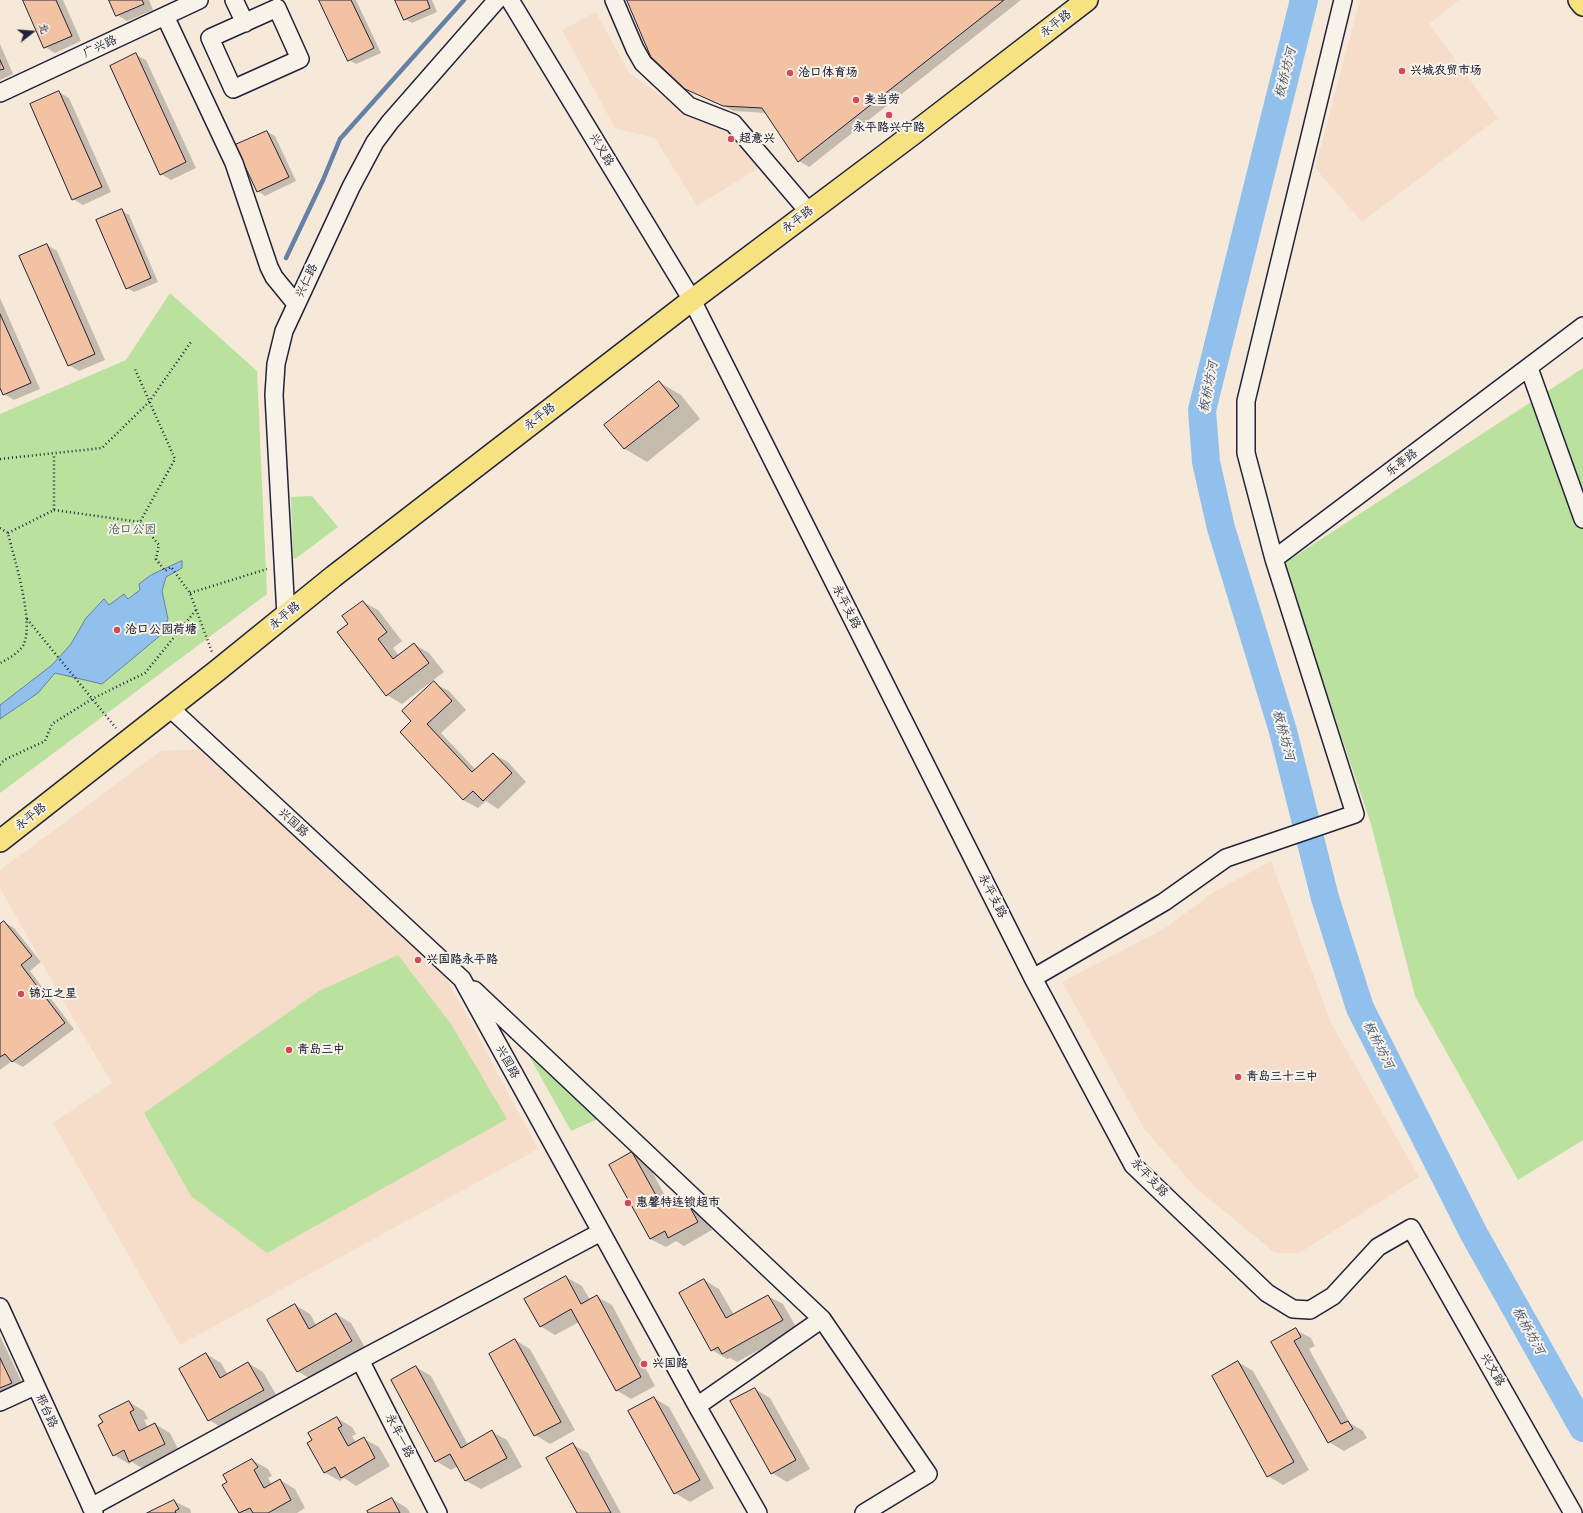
<!DOCTYPE html>
<html>
<head>
<meta charset="utf-8">
<style>
  body { margin:0 }
  #map { position:relative; width:1583px; height:1513px; overflow:hidden; background:#f6e9da; font-family:"Balsamiq Sans","LXGW WenKai TC",sans-serif }
  canvas { display:block }
  .north { position:absolute; left:12px; top:12px; width:40px; height:40px; -webkit-text-stroke:3px #f7f3e8; paint-order:stroke; rotate:73deg; font-size:11px; font-weight:700; line-height:16px; text-align:center; color:#22223b }
  .north::after { content:''; display:block; margin:auto; width:14px; height:18px; background:#22223b; clip-path:polygon(50% 0,100% 100%,50% 72%,0 100%) }
</style>
</head>
<body>
<div id="map">
<canvas width="1583" height="1513"></canvas>
<div class="north">北</div>
</div>
<script>
const c = document.querySelector('canvas').getContext('2d');
c.lineJoin = 'round';
function fill(path, color) {
  c.fillStyle = color;
  c.fill(path, 'evenodd');
}
function stroke(path, color, width, dash) {
  c.strokeStyle = color;
  c.lineWidth = width;
  c.lineCap = dash ? 'butt' : 'round';
  c.setLineDash(dash || []);
  c.stroke(path);
}
function label(font, color, halo, rows, align = 'center') {
  c.font = font + ' "Balsamiq Sans","LXGW WenKai TC",sans-serif';
  c.lineWidth = 4;
  c.setLineDash([]);
  c.textBaseline = 'middle';
  c.strokeStyle = halo;
  c.fillStyle = color;
  for (const [text, x, y, turn = 0] of rows) {
    c.save();
    c.translate(x, y);
    c.rotate((+turn || 0) * Math.PI / 180);
    c.textAlign = isNaN(turn) ? turn : align;
    if (halo) c.strokeText(text, 0, 0);
    c.fillText(text, 0, 0);
    c.restore();
  }
}
fill(new Path2D(`
  M1360,0H1459L1429,24L1498,118L1362,222L1315,168Z
  M596,12L629,73L675,105L730,117L760,167L697,206L655,138L615,128L562,30Z
  M206,749L443,972L467,1015L538,1149L180,1345L53,1123L112,1083L73,1018L0,888V870L161,751Z
  M1271,861L1331,1023L1419,1177L1299,1253H1275L1196,1188L1145,1130L1062,982L1165,928L1214,892Z`), '#f5ddca');
fill(new Path2D(`
  M170,293L257,371L267,594L0,793V414L126,360Z
  M1583,368V1140L1518,1180L1415,996L1371,824L1283,564Z
  M312,496L338,527L295,559L293,558L291,497Z
  M398,955L451,1024L507,1119L267,1253L191,1196L144,1113L319,991Z
  M528,1054L600,1118L571,1131Z`), '#bae29e');
const water = new Path2D(`
  M182,561V568L166,577L162,591L168,619L162,634L102,684L55,673L38,693L0,719V705L52,665L71,644L86,618L104,599L109,605L124,594L128,599L140,590L139,584L151,575Z`);
fill(water, '#92c0ed');
stroke(water, '#6581a6', 1);
fill(new Path2D(`
  M24,0H63L81,41L55,53L45,47Z
  M110,0H149L153,10L127,21L117,15Z
  M320,0H356L381,53L356,64L349,60Z
  M396,0H432L437,12L412,23L405,19Z
  M628,0H1021L809,167L799,161L767,113L734,111L697,94Z
  M0,44L13,74L0,80Z
  M136,55L146,60L196,168L171,180L161,174Z
  M59,92L69,98L111,192L83,205L73,199Z
  M267,132L275,136L296,181L265,196L258,191Z
  M122,211L129,215L158,282L134,292L127,288Z
  M47,245L57,251L105,360L79,371L69,365Z
  M0,298L40,389L14,400L4,394L0,385Z
  M659,382L681,395L700,419L647,462L625,449L606,425Z
  M363,602L378,610L402,641L393,648L399,656L414,644L429,653L444,672L402,704L387,695L349,624Z
  M434,683L449,691L466,710L441,733L476,770L493,754L508,762L526,782L498,809L486,801L478,808L463,800L413,721Z
  M4,922L14,928L41,962L30,971L74,1029L23,1067L12,1061L0,1070V925Z
  M632,1154L647,1162L670,1205L684,1197L699,1206L712,1230L684,1246L676,1241L666,1247L650,1239Z
  M566,1277L582,1286L590,1300L597,1297L612,1305L655,1386L631,1399L616,1390L579,1322L555,1335L540,1326Z
  M704,1280L719,1289L734,1315L768,1296L783,1304L797,1329L737,1362L730,1358L727,1359L712,1350Z
  M295,1305L310,1314L316,1325L336,1314L351,1323L366,1349L313,1380L297,1371Z
  M1296,1330L1311,1338L1315,1346L1309,1349L1350,1423L1363,1431L1367,1438L1344,1451L1329,1442L1273,1343Z
  M0,1336L26,1391L0,1404Z
  M515,1340L530,1349L575,1430L550,1444L535,1435L490,1354Z
  M206,1354L221,1363L228,1375L248,1363L263,1372L278,1398L224,1429L209,1420L180,1370Z
  M1238,1362L1253,1371L1309,1470L1283,1485L1268,1476Z
  M416,1367L431,1376L468,1445L492,1432L507,1440L522,1467L481,1489L466,1481L458,1466L451,1470L436,1461Z
  M755,1389L770,1398L810,1469L787,1482L772,1473Z
  M654,1398L669,1407L714,1488L690,1502L675,1493Z
  M129,1402L144,1411L148,1419L144,1420L148,1428L155,1424L170,1433L180,1453L145,1470L132,1462L129,1464L114,1455L104,1423Z
  M337,1418L352,1427L356,1434L352,1436L356,1443L364,1439L379,1447L390,1466L356,1486L344,1478L340,1481L324,1472L313,1440Z
  M573,1445L588,1453L621,1513H578Z
  M252,1460L268,1469L272,1476L268,1478L272,1485L280,1480L295,1489L305,1508L297,1513H240L224,1485Z
  M392,1499L407,1508L410,1513H369Z
  M174,1501L190,1509L191,1513H149Z`), '#0003');
stroke(new Path2D(`
  M286,258L323,180L340,139L464,0`), '#6581a6', 4.5);
stroke(new Path2D(`
  M1304,0L1202,410L1206,462L1221,528L1283,731L1325,898L1360,1008L1474,1234L1583,1428`), '#92c0ed', 28);
const building = new Path2D(`
  M23,0H56L72,36L44,48Z
  M109,0H142L144,4L116,16Z
  M319,0H351L374,48L348,61Z
  M395,0H427L430,8L404,20Z
  M627,0H1004L798,162L762,108L723,106L685,89L651,57Z
  M136,53L186,162L160,175L110,66Z
  M0,60L4,69L0,70Z
  M59,91L102,187L72,200L30,104Z
  M267,131L289,177L257,192L235,145Z
  M122,209L151,278L126,289L96,220Z
  M47,244L95,354L68,366L19,256Z
  M0,314L31,383L3,395L0,388Z
  M659,381L679,406L624,449L604,425Z
  M363,601L387,632L378,639L393,659L414,643L429,663L386,696L337,632L348,624L342,616Z
  M434,681L452,701L427,724L472,772L493,753L512,773L483,801L473,791L463,800L400,732L411,721L402,711Z
  M4,921L32,956L21,965L65,1023L12,1062L5,1054L0,1057V924Z
  M632,1152L663,1208L684,1196L698,1222L668,1238L665,1231L650,1239L609,1165Z
  M566,1276L581,1304L597,1295L641,1377L616,1391L571,1309L540,1327L524,1299Z
  M704,1279L726,1318L768,1295L783,1320L722,1354L718,1347L711,1351L679,1293Z
  M295,1304L309,1329L336,1313L352,1341L297,1372L267,1320Z
  M1296,1328L1301,1337L1294,1341L1341,1424L1348,1421L1353,1429L1328,1443L1271,1342Z
  M515,1339L561,1422L534,1436L489,1354Z
  M206,1353L220,1378L248,1362L264,1390L208,1421L179,1369Z
  M0,1358L12,1383L0,1388Z
  M1238,1361L1294,1462L1267,1477L1212,1376Z
  M416,1366L461,1448L492,1430L507,1458L465,1481L450,1454L435,1462L391,1380Z
  M755,1388L796,1460L771,1474L730,1401Z
  M654,1397L700,1480L674,1494L628,1411Z
  M129,1401L134,1410L130,1412L139,1431L155,1423L165,1444L129,1462L124,1450L113,1456L98,1425L103,1422L99,1416Z
  M337,1417L342,1426L338,1428L348,1446L364,1437L375,1458L341,1478L335,1467L324,1473L307,1443L312,1440L308,1433Z
  M573,1443L611,1513H577L546,1458Z
  M252,1459L258,1467L254,1470L264,1488L280,1479L291,1500L268,1513H253L250,1508L239,1513L222,1485L227,1482L223,1475Z
  M392,1498L400,1513H368L367,1511Z
  M174,1500L179,1509L175,1511L176,1513H147Z`);
fill(building, '#f2c2a3');
stroke(building, '#22223b', 1);
const minor = new Path2D(`
  M234,0L245,23
  M510,0L692,300L1033,978L1133,1165L1267,1293L1293,1309L1310,1310L1333,1296L1378,1247L1411,1228L1573,1513
  M614,0L635,49L643,63L689,106L733,123L808,211
  M277,8L300,59L233,89L210,38Z
  M165,16L234,163L269,267L274,277L296,304
  M0,93L199,0
  M1529,368L1583,519
  M1274,559L1583,326
  M286,616L274,395L276,364L284,331L351,187L375,142L390,122L497,0
  M170,708L462,979L697,1406L758,1513
  M1033,978L1164,902L1226,858L1355,814L1274,559L1246,453V401L1343,0
  M474,990L822,1319L928,1474L864,1513
  M0,1307L94,1513
  M360,1360L438,1513
  M0,1402L35,1386
  M697,1406L822,1319
  M91,1507L360,1360L601,1232`);
const major = new Path2D(`
  M1579,0L1583,5
  M0,841L218,670L334,576L692,300L913,134L1087,0`);
stroke(minor, '#22223b', 20);
stroke(major, '#22223b', 24);
stroke(new Path2D(`
  M0,459L102,448L149,402L191,342
  M54,510L140,522L175,459L134,367
  M140,522L159,545L156,559L165,571L171,567L190,593L212,652
  M0,528L8,533C14,559 34,620 24,644C20,652 7,660 0,663
  M8,533L54,510V454
  M190,593L267,569
  M27,619L116,728
  M0,765L4,760L45,741L52,724L92,699L145,673L196,610`), '#22223b', 2.5, [1, 3]);
stroke(minor, '#f7f3e8', 17);
stroke(major, '#f6e281', 21);
for (const [x, y, r, color] of [
  [1402,71,4,"#d1495b"],
  [790,73,4,"#d1495b"],
  [856,100,4,"#d1495b"],
  [889,115,4,"#d1495b"],
  [731,139,4,"#d1495b"],
  [117,630,4,"#d1495b"],
  [418,960,4,"#d1495b"],
  [21,994,4,"#d1495b"],
  [289,1050,4,"#d1495b"],
  [1238,1077,4,"#d1495b"],
  [628,1203,4,"#d1495b"],
  [644,1364,4,"#d1495b"]
]) {
  const dot = new Path2D();
  dot.arc(x, y, r, 0, 2 * Math.PI);
  c.fillStyle = color;
  c.fill(dot);
  stroke(dot, '#f7f3e8', 1.5);
}
label('12px', '#22223b', '#f7f3e8', [
  ["永平路",1056,24,-38],
  ["广兴路",100,47,-25],
  ["兴义路",601,150,59],
  ["永平路",798,220,-37],
  ["兴仁路",307,281,-65],
  ["永平路",540,417,-38],
  ["乐亭路",1402,463,-37],
  ["永平支路",846,607,63],
  ["永平路",285,616,-39],
  ["永平路",31,817,-38],
  ["兴国路",293,823,43],
  ["永平支路",992,896,63],
  ["兴国路",507,1062,61],
  ["永平支路",1149,1178,47],
  ["兴文路",1492,1370,60],
  ["邢台路",46,1411,65],
  ["永年一路",399,1436,63]
]);
label('bold 12px', '#22223b', '#f7f3e8', [
  ["兴城农贸市场",1410,71],
  ["沧口体育场",798,73],
  ["麦当劳",864,100],
  ["永平路兴宁路",889,128,"center"],
  ["超意兴",739,139],
  ["沧口公园荷塘",125,630],
  ["兴国路永平路",426,960],
  ["锦江之星",29,994],
  ["青岛三中",297,1050],
  ["青岛三十三中",1246,1077],
  ["惠馨特连锁超市",636,1203],
  ["兴国路",652,1364]
], 'left');
label('12px', '#485254', '#f7f3e8', [
  ["沧口公园",132,530]
]);
label('italic 13px', '#445170', '#f7f3e8', [
  ["板桥坊河",1286,73,-76],
  ["板桥坊河",1209,387,-79],
  ["板桥坊河",1283,735,75],
  ["板桥坊河",1378,1045,63],
  ["板桥坊河",1528,1331,61]
]);
</script>
</body>
</html>
